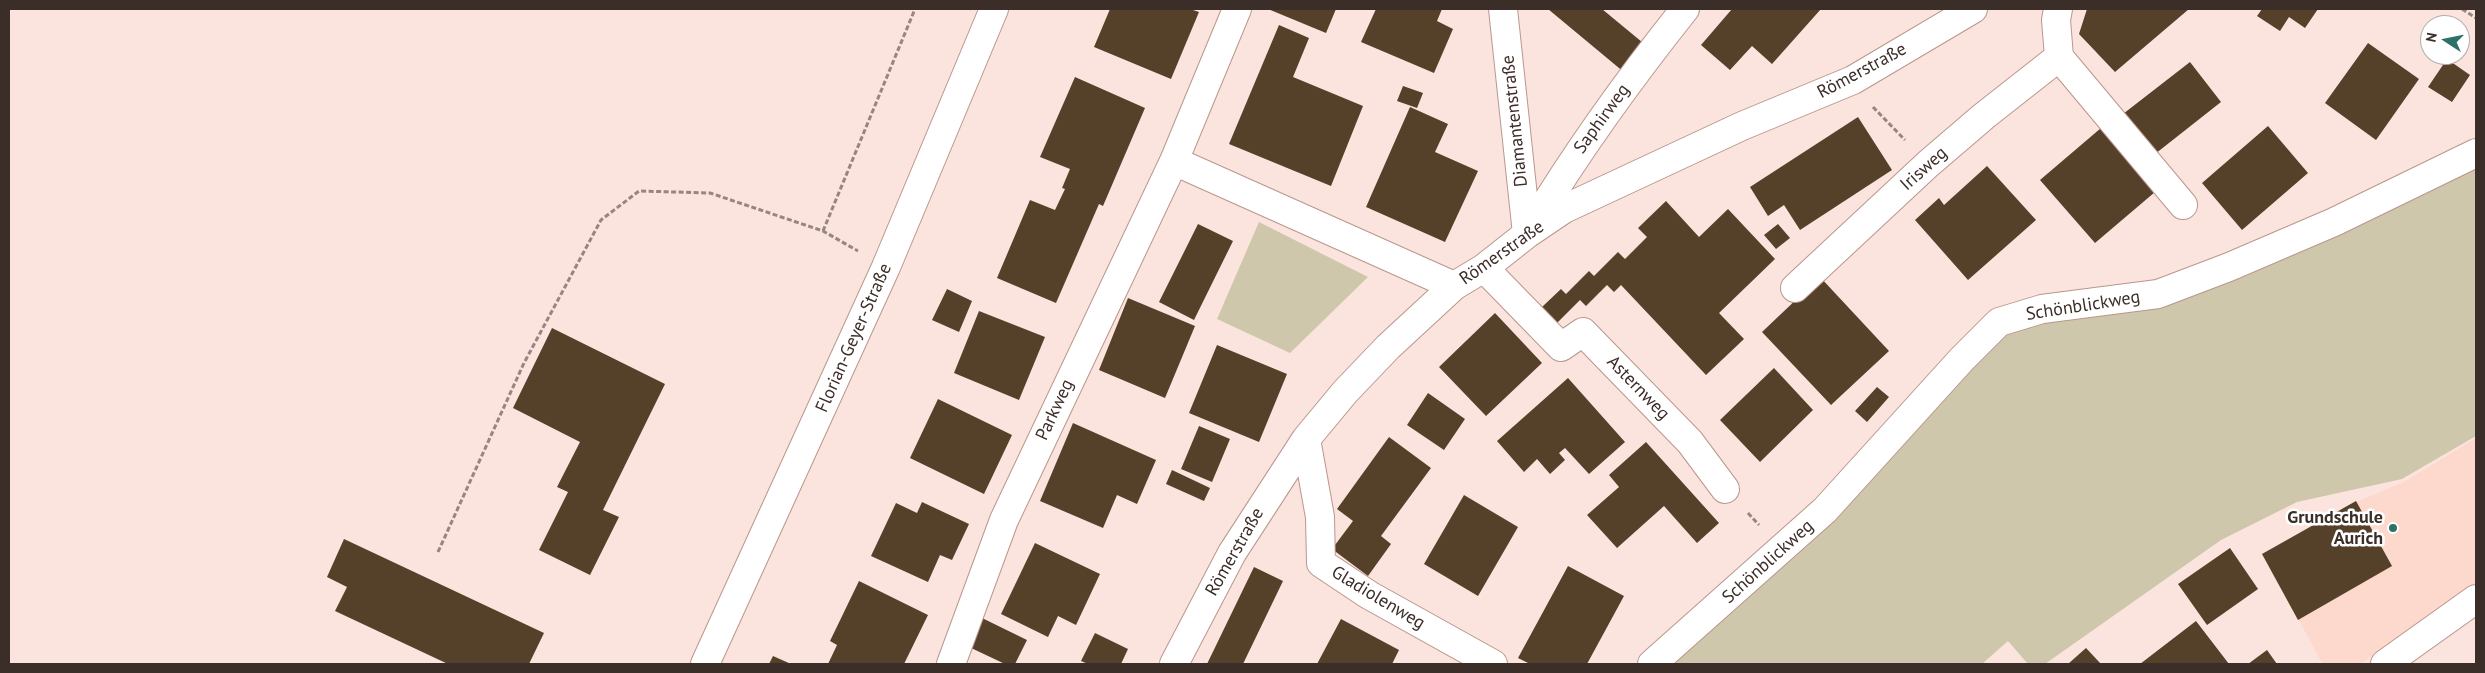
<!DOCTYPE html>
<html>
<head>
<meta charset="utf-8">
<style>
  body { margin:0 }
  #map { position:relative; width:2485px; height:673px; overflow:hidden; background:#fbe4dd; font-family:"PT Sans",sans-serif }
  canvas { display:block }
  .frame { position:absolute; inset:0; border:10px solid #3b2d28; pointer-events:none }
  .north { position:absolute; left:2420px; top:15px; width:50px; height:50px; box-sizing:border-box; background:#fff; border:1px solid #b1aba9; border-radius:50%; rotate:281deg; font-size:14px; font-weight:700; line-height:20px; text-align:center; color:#3b2d28 }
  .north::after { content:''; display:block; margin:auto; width:18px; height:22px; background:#2d7266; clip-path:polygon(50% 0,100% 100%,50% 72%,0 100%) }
</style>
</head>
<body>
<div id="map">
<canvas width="2485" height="673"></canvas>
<div class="frame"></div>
<div class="north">N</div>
</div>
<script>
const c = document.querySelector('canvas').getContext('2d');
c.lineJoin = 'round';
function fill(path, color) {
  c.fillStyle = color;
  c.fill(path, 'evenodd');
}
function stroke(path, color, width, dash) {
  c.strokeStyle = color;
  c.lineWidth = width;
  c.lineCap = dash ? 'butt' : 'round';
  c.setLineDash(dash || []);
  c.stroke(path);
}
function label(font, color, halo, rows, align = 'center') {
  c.font = font + ' "PT Sans",sans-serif';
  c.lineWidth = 5;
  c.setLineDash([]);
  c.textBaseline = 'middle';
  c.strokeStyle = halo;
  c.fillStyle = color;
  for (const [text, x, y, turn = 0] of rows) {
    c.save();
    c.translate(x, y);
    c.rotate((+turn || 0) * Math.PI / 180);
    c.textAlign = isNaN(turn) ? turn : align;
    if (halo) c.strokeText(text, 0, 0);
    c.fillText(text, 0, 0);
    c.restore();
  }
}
fill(new Path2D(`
  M2476,438V583L2360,664H2323L2262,554L2356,502L2404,482Z`), '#fdd8cd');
fill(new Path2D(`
  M2476,164V436L2402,479L2297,502L2221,540L2045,664H2028L2008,641L1982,664H1664L2003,331L2041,321L2160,301Z
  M1259,222L1368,277L1290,353L1217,319Z`), '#cfc7ab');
fill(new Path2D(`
  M1110,9H1190L1199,12L1171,79L1094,47Z
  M1268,9H1336L1326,33Z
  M1376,9H1442L1437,21L1453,29L1434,73L1361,42Z
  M1548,9H1602L1648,47L1625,73Z
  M1732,9H1821L1772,64L1752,46L1730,70L1701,45Z
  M2087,9H2189L2115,72L2079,34Z
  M2262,9H2318L2305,28L2289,17L2280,31L2257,16Z
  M1279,25L1309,38L1293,77L1363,106L1331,186L1229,144Z
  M2368,43L2419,79L2376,140L2325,103Z
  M2447,59L2470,75L2452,102L2428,87Z
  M2190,62L2221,102L2155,154L2123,114Z
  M1075,77L1145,108L1103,206L1099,204L1056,303L997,278L1030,200L1055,210L1065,189L1062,188L1070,169L1040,157Z
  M1403,86L1423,93L1417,108L1397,101Z
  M1410,107L1448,124L1435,152L1478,171L1445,242L1366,207Z
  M1858,117L1892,170L1800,230L1784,205L1768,216L1750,187Z
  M2268,126L2308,173L2242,230L2202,183Z
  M2101,128L2155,192L2095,243L2040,180Z
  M1987,166L2036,220L1968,280L1915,220L1939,198L1944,205Z
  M1666,201L1699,237L1728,209L1775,259L1719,313L1744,339L1706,375L1621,285L1614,292L1607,285L1586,306L1580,300L1557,323L1542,307L1561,289L1566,294L1589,271L1594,276L1618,252L1625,259L1647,237L1638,228Z
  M1198,224L1233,241L1194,320L1159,302Z
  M1778,224L1790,238L1776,249L1764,235Z
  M1820,277L1889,351L1831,405L1762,332Z
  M947,289L972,301L959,332L932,320Z
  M1128,298L1195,326L1165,398L1099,370Z
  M979,311L1045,337L1019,400L954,373Z
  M1495,313L1542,363L1486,416L1439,367Z
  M552,328L665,384L603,510L619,517L590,575L539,550L568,492L557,487L580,442L513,408Z
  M1217,345L1287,374L1259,442L1189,413Z
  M1774,368L1813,410L1760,462L1720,420Z
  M1568,378L1625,442L1589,474L1565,448L1559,453L1565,460L1550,474L1537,459L1524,472L1497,441Z
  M1877,387L1889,397L1867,422L1855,411Z
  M1428,393L1465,419L1444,450L1407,425Z
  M938,399L1012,435L984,494L910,458Z
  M1073,423L1156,460L1137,504L1117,495L1103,528L1040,501Z
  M1199,426L1230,439L1212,482L1181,469Z
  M1389,437L1431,468L1381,536L1391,544L1368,576L1332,549L1353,521L1337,509Z
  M1646,442L1719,523L1697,543L1664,506L1617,548L1587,515L1619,487L1609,475Z
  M1172,470L1210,488L1204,501L1166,484Z
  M1464,495L1518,527L1478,596L1424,564Z
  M2356,501L2392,566L2298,620L2262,554Z
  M922,502L969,524L952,560L940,555L928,582L871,556L896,503L917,513Z
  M344,539L544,633L529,664H448L335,611L347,587L327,577Z
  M1035,543L1100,574L1076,625L1058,616L1048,637L1001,614Z
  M2230,548L2258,589L2207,625L2178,584Z
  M1568,566L1624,596L1587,664H1530L1518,658Z
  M1254,567L1283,581L1243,664H1207Z
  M859,581L928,615L904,664H828L837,645L830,641Z
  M982,618L1027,640L1015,664H1005L969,647Z
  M1341,619L1399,650L1392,664H1317Z
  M2196,621L2229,664H2140Z
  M1095,633L1128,649L1121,664H1088L1081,661Z
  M2086,648L2101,664H2068Z
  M2267,650L2277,664H2248Z
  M773,656L791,664H769Z`), '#55402a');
const minor = new Path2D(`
  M1503,9L1527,234
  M2058,9L2056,20L2059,57L2183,205
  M1174,161L1237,9
  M1532,226C1578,150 1630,78 1685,9
  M1484,268L1561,347L1583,332L1690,442L1725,489
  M1795,288L1928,164L1984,116L2059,57
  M1306,439L1320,517L1321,563L1369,595L1493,664
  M705,664L886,267L994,9
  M951,664L1004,520L1174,161L1454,286
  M1174,664L1232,553L1306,439L1345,392L1388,347L1454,286L1484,268L1527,234L1564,209L1742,126L1853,80L1973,9
  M1652,664L1825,510L1962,359L1999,322L2042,309L2158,294L2229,267L2334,222L2476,153
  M2385,664L2476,599`);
stroke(minor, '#ba968c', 30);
stroke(new Path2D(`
  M2462,9L2476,18
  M1873,107L1905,140
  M823,231L915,9
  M1748,513L1759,525
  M438,552L524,363L601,220L639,191L710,193L823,231L858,251`), '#97857f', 3, [5, 2.5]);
stroke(minor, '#fff', 28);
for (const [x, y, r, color] of [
  [2393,528,5,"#2d7266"]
]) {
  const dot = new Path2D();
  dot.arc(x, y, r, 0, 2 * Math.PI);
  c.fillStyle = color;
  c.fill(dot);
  stroke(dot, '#fff', 2);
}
label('18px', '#3b2d28', '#fff', [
  ["Römerstraße",1862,71,-28],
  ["Saphirweg",1602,119,-54],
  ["Diamantenstraße",1515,121,-96],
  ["Irisweg",1924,169,-42],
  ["Römerstraße",1502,253,-35],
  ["Schönblickweg",2083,306,-9],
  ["Florian-Geyer-Straße",854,338,-66],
  ["Asternweg",1638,388,46],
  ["Parkweg",1055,410,-65],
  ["Römerstraße",1235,552,-60],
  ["Schönblickweg",1768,562,-42],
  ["Gladiolenweg",1378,598,31]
]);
label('bold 18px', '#3b2d28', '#fff', [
  ["Grundschule",2383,518],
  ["Aurich",2383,539]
], 'right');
</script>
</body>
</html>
